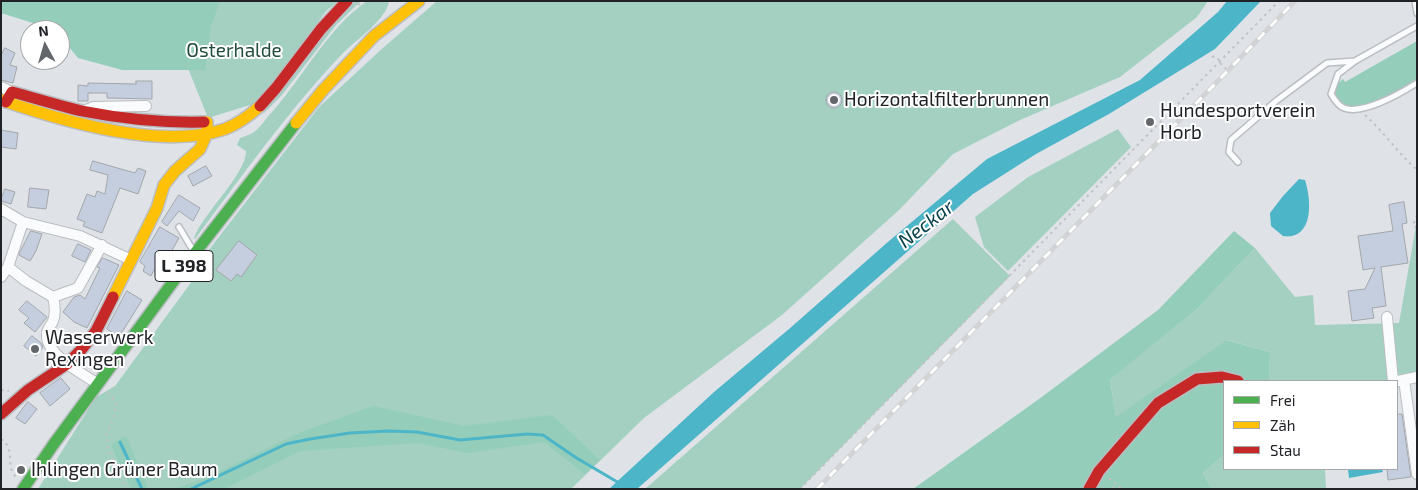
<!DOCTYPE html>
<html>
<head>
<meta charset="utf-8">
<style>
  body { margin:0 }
  #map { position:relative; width:1418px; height:490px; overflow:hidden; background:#dfe3e8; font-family:"Exo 2",sans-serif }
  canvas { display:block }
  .frame { position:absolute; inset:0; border:2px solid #202226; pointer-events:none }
  .legend { position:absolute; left:1223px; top:380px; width:175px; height:90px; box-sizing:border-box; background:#fff; border:1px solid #a6a7a8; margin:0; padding:6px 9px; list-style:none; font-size:15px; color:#202226 }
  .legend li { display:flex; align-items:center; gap:10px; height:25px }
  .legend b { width:25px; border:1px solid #a6a7a8 }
  .north { position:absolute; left:20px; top:20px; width:50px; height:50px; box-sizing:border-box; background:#fff; border:1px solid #a6a7a8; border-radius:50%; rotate:354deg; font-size:14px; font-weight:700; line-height:20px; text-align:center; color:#202226 }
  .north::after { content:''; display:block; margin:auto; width:18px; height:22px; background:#63666a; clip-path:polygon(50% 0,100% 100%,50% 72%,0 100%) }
</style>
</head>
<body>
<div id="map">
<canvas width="1418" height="490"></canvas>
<div class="frame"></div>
<ul class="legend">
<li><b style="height:6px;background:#4caf50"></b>Frei</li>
<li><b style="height:6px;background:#ffc107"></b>Zäh</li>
<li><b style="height:6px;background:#c62828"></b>Stau</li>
</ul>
<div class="north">N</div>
</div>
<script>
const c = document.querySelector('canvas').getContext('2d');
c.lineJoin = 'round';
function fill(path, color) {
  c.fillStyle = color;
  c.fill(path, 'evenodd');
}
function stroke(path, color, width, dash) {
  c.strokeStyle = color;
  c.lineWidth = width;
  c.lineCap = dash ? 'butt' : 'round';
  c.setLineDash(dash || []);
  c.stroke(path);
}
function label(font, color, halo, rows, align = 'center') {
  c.font = font + ' "Exo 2",sans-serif';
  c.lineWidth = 4;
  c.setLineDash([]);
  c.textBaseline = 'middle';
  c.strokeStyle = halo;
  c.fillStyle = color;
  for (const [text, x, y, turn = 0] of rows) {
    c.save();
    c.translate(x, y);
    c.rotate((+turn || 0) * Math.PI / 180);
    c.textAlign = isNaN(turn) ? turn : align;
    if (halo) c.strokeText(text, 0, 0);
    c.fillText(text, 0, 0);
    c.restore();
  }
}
fill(new Path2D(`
  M161,1H338L326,11L274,82L253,104L208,118Z
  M356,1H361L336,25L282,95L262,115L325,31Z
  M367,1H389C387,19 355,41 342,54C288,111 242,176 195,239L194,238C201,216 247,173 246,151L237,145L240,138C244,136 250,135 254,132C261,127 266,118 272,112C304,76 327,29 367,1Z
  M437,1H1208L1197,17L1120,77L1020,120L953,154L899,210L782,315L644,418L571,489H38L96,397L115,386L190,284L198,264L319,107L384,47Z
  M1118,129L1131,147L1008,271L984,247L975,217L1028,177Z
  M953,219L1010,276L800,489H645Z
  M1417,220V383L1397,387V381H1269L1270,352L1228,340L1116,418L1110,378L1196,310L1255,248L1295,297L1313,295L1315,325L1399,323Z
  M1224,455V469H1325L1326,489H1212L1203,473Z`), '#a3d0c0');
fill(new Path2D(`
  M1,1H220L211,26L205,70H122L78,58L60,36V30H55L1,13Z
  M1417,41V80C1401,90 1363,112 1344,105C1341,104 1337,100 1335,98L1336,85L1343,79L1345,82Z
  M1234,231L1255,248L1196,310L1110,379L1116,417L1227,340L1270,352L1269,381H1224V455L1203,473L1212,489H913L1039,399L1158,310Z
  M373,406L464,426L552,415L600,460L585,474L544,442L468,453L418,443L300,451L224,489H174L202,480L299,433Z
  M125,436L127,438L148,489H131L111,445Z`), '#94ceba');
fill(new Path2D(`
  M1227,1H1261L1215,49L1109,114L1036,154L973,194L637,489H609L714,392L789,329L889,241L987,159L1140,80L1218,12Z
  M1299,179L1305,180C1310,195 1314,228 1295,235C1291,237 1286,236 1283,236L1271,226L1270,213L1283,196Z
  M1348,469H1382L1383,472L1349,478Z`), '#4db5c8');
stroke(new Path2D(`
  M120,442L142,489
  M191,489L286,444L310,439L350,433L388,431L417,432L460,440L527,434L543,435L575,457L619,483`), '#4db5c8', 3);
const building = new Path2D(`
  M5,48L15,53L10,65L17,67L13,83L1,80V56Z
  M136,81H152V99L107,98V93H88V101H78V85L88,86V83L136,84Z
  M826 100a8 8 0 1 1 16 0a8 8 0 1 1-16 0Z
  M1,130L18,133L16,149L1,147Z
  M93,161L135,173L138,168L146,171L138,194L120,188L102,233L83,226L85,222L77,219L87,194L95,197L97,191L105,194L108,175L90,170Z
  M206,166L212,176L193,186L188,176Z
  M30,188L49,190L46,209L28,207Z
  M5,189L15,192L11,204L1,201Z
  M179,195L200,208L193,221L179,211L167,226L162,222Z
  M1404,202L1407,223L1402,224L1408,263L1381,267L1386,306L1372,308L1374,318L1352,321L1348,291L1365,289L1375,268L1363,270L1358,236L1393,231L1389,205Z
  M160,227L179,238L159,273L154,270L151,276L143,271L145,266L140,262Z
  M31,231L42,234L36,251L30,261L19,255Z
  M239,241L257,255L241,277L237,274L231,281L216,270Z
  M78,244L91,250L85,262L72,256Z
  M103,258L119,265L87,328L74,322L63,312L74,297L80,295L85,299L100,268L97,267Z
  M127,291L142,300L119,337L107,329Z
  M27,301L47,317L35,332L24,323L29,318L19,310Z
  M32,336L41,343L43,347L36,356L24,346Z
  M61,378L70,389L50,406L40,393Z
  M28,402L37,409L25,424L16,418Z
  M1397,414H1402L1411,477L1388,480L1387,469H1397Z`);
fill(building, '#c4cedf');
stroke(building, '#a3a6aa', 1);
const lane = new Path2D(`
  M1415,1L1417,13
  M1355,61L1338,74L1331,94C1334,99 1338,106 1344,108C1363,115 1401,93 1417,83
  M1238,162L1229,152L1231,140L1276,101L1327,63L1355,61L1417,26
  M179,227L194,252`);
const street = new Path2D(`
  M1,87L12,92
  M84,111L93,107L146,106
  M1,209L23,222L80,236L131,260
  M8,267L26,281L53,297
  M1,277L8,267L23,222
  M1387,317L1393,381
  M1404,380L1417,474
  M1398,381L1417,377
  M98,384C83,374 45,355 47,334C47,329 51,326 53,321C56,313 55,305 53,297L78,288L102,245`);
const fast = new Path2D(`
  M23,489L53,445L181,271L296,123`);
const slow = new Path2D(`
  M1,100C62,121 162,151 225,129C238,124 249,116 260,106
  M296,123L323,90L374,36L419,1
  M113,297L157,208L164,185L175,171L200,149L207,133V122H204`);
const jam = new Path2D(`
  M6,102L12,92C35,98 59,106 82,111C123,119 163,123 204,122
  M260,106L276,88L321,29L347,1
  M1,414L28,390L67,364L81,350L96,331L113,297
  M1089,489L1099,471L1158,403L1197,379L1222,377L1238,381`);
stroke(lane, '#babdc1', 8);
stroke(street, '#babdc1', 12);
stroke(fast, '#babdc1', 14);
stroke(slow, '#babdc1', 14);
stroke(jam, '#babdc1', 14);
stroke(new Path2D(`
  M358,5L364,1
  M1212,57L1215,56L1221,62
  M1220,63L1226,69
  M1365,115C1384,132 1398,153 1417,170
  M1417,215L1413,225L1417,228
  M1,390L9,391
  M108,392L116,402L114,417L106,435L108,448L126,489
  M1,439C16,449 5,466 16,477
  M1109,478L1122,489
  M800,489L1279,1
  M1113,489L1116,483`), '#c1c1c3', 2, [2.5, 4]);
stroke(lane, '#fafbfc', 5);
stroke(street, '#fafbfc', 10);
stroke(fast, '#4caf50', 11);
stroke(slow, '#ffc107', 11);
stroke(jam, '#c62828', 11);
const rail = new Path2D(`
  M817,489L1215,84L1295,1`);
stroke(rail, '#d2d3d4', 5);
stroke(rail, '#fff', 3, [9]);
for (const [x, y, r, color] of [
  [834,100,5,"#63666a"],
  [1150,122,5,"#63666a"],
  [35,349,5,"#63666a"],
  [21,470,5,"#63666a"]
]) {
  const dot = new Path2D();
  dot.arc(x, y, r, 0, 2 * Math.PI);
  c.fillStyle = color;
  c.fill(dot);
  stroke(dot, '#fff', 2);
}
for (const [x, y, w] of [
  [184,266,58]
]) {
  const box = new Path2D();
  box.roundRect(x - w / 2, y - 15.5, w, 31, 4);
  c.fillStyle = '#fff';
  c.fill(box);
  stroke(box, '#202226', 1);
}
label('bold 18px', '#202226', null, [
  ["L 398",184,266]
]);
label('19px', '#224d3c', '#fff', [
  ["Osterhalde",234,51]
]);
label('19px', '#202226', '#fff', [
  ["Horizontalfilterbrunnen",844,100],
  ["Hundesportverein",1160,111],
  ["Horb",1160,133],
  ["Wasserwerk",45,338],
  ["Rexingen",45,360],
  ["Ihlingen Grüner Baum",31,470]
], 'left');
label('italic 20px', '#0c444e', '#fff', [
  ["Neckar",926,224,-38]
]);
</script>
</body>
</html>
